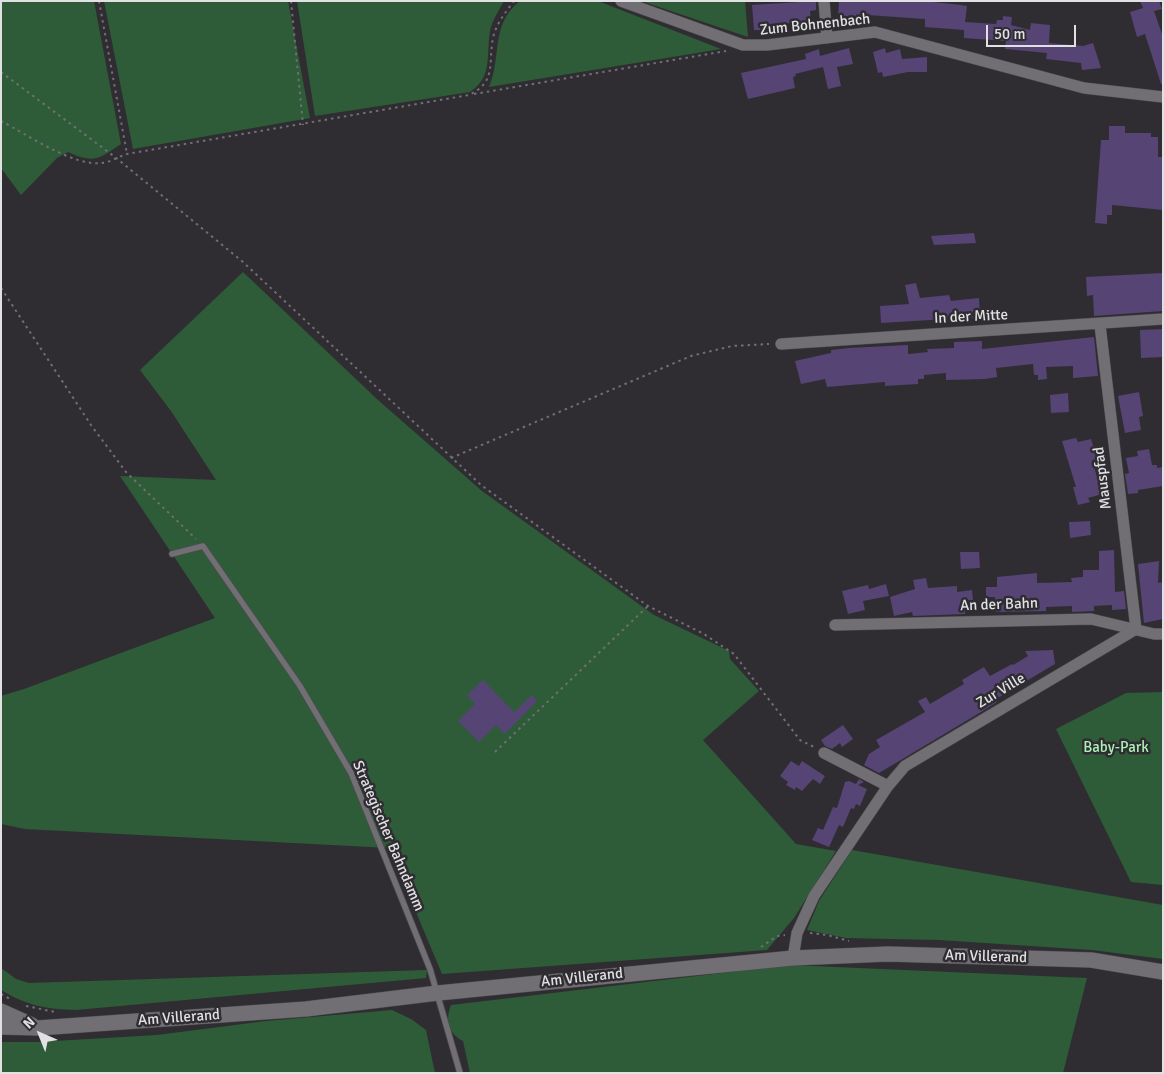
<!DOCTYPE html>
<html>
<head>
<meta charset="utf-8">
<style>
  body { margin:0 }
  #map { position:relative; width:1164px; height:1074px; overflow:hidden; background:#2f2d32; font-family:Signika,sans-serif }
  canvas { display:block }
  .frame { position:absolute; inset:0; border:2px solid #e1e0e3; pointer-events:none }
  .north { position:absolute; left:15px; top:1009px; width:50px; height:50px; -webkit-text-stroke:4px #2f2d32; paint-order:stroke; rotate:316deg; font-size:14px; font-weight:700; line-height:20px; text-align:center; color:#e1e0e3 }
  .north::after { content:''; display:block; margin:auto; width:18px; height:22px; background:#e1e0e3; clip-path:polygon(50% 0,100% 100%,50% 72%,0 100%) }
  .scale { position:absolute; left:986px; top:25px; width:90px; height:22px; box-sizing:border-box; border:2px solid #e1e0e3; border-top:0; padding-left:6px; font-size:15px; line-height:18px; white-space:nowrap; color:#e1e0e3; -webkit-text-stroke:4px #2f2d32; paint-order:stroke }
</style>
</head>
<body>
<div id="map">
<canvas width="1164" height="1074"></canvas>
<div class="frame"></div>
<div class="north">N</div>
<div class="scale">50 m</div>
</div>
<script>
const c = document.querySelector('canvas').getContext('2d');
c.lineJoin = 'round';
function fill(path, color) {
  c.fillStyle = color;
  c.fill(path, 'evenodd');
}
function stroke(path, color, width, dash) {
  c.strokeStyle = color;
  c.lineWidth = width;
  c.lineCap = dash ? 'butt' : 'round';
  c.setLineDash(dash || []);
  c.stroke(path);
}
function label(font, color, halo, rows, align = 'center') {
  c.font = font + ' Signika,sans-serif';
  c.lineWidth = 5;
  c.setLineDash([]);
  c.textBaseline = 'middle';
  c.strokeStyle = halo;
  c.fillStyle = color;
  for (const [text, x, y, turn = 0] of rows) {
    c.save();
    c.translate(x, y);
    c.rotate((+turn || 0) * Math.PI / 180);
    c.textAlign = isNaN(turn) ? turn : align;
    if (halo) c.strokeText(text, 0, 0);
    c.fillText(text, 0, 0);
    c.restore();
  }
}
fill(new Path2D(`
  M1,1H94L121,144C99,159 94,164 68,152L57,158L21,195L1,168Z
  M104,1H288L310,118L133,149Z
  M297,1H504C499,10 492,21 490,31C486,55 493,77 470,92L315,116Z
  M520,1H598L721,49L489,87C502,57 490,24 520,1Z
  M641,1H745L748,37Z
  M243,272L378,400L482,491L654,615L729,651L730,659L759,691L703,740L796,844L836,851L794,918L767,950L442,974L389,848L25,829L1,824V696L24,689L215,618L120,476L216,480L171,411L140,370Z
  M1163,692V885L1131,882L1056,729L1126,693Z
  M852,850L1163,905V959L1092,950L939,940L846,938L807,930L819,901Z
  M790,965L1087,978L1063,1073H470L463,1041C448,1033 445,1020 451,1005Z
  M1,968L16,979L29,983L427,970L426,978L76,1010C46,1009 28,1006 1,990Z
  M392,1010L411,1019L426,1030L435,1073H1V1042H37L157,1035L266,1021Z`), '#2e5c38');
fill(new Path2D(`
  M816,1V10L810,11L811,22L773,24V29L764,34L759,30H754L752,5Z
  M839,1H924L961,5L967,6L965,22L996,24L997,20H1003V16L1012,17L1011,25L1030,30L1031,23L1050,25L1049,43L1083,46L1093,43L1101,68L1082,70L1081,63L1046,59L1047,53L1005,49L1006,41L964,38V30L925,27V19L867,15V17L838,16Z
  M1140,1H1159L1162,9L1154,11L1163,37V84H1161L1145,34L1137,37L1130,12L1143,8Z
  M849,48L853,64L837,67L841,86L828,89L823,67L795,74L796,76L793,77L795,88L748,99L741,73L806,59L805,54L819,49L820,56Z
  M885,48L886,53L900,49L902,59L927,57V72H908L883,77L882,72L878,73L873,52Z
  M1109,126H1125V133H1151V137H1158V157H1163V210L1112,205V215H1107V224L1095,223L1101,140H1109Z
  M974,233L976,243L934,245L931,236Z
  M1163,273V311L1094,316L1093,295L1087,296L1086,277Z
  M916,283L920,298L949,295L951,301L979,298L980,317L881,323L880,306L909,304L905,285Z
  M1163,329V357L1141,358L1140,330Z
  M1094,337L1098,376L1073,378V366L1046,367L1047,379L1038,380V375H1034L1033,364L996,368L997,377L985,379L946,380V373L924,375V379H918V384L885,386V382L827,387L825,379L801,384L795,361L831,353V350L849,348L908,345V354L928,352L927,349L954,348V342L982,341V349Z
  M1139,392L1143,416L1139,417L1141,430L1125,433L1118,396Z
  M1068,393L1069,412L1051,413L1050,395Z
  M1076,438L1078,442L1091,439L1097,459L1092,460L1102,494L1088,498L1090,502L1078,505L1073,487H1076L1062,441Z
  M1149,449L1152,465H1157V468L1163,467V486L1138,490V493L1128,494L1125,474L1129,473L1126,458L1138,456L1137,451Z
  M1090,521L1091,535L1070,538L1069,522Z
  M1114,550L1115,592L1124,591L1126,609L1112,610V605L1094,606V611L1072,612V606L1046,607V611L996,612L995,597H986V587H997V577L1037,573V583L1072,582L1071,578L1083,577V570H1099V551Z
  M960,552H979L980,568L961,569Z
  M1159,561L1158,583L1163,582V619L1144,623L1138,564Z
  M926,578L928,588L957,586V592L972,590L973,600L965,601V614L913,616L912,612L894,616L890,597L915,589L913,580Z
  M886,584L889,596L863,601L865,610L848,614L842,591L868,585L869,589Z
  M1053,650L1055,664L996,699L997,702L981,712L879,773L864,765L869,754L880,747L876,740L925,712L918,701L926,697L930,704L964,684L962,680L984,667L990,676L1012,664L1013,665L1028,656L1025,651Z
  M483,680L514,712L532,695L537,701L505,734L496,725L479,742L458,721L475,704L467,695Z
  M843,725L853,739L842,747L840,743L832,749L825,746L821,740Z
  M791,761L799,766L802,761L825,776L820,784L813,779L802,791L796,787L795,790L786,785L788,782L780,776Z
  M859,779L864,782L858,785L867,789L860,806L856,804L854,809L851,808L843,827L839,825L829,847L812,840L818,828L823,830L833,807L837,808L845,782L849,781L856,784Z`), '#564474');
const lane = new Path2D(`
  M172,554L203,546L300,686L351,773L430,969L460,1073`);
const street = new Path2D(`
  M621,1L743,45H767L875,32L1084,88L1163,97
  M824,1L827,38
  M1100,325L1136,629
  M781,344L1163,319
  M835,625L1091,619L1154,634H1163
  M824,753L888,786
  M793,958L797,933L814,896L888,786L905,766L1136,629`);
const secondary = new Path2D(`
  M1,1011L32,1025
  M1,1027L38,1028L306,1009L438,993L793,958L888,954L1091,960L1163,972`);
stroke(lane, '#4c4b4e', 7);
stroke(street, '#4c4b4e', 12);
stroke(secondary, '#4c4b4e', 16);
stroke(new Path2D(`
  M99,1L127,154
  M291,1L303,125
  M1,72L115,157L243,262L481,485L648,606L704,634L734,654L800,740L814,747
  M474,94L726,51
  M1,121C26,134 74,167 102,163C109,163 119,156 127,154L469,95C497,82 488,63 493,38C496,24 505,13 514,1
  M1,288L91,425L126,472L196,539
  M451,458L691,356L732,346L769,344
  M495,752L648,606
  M810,933L827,935L849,941
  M761,947L777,936L785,935
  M1,994L10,999
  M26,1006L55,1012`), '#706f73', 2, [2.5, 4]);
stroke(lane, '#716f74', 5.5);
stroke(street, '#716f74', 11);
stroke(secondary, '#716f74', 15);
label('15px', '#e1e0e3', '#2f2d32', [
  ["Zum Bohnenbach",815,25,-6],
  ["In der Mitte",971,317,-3],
  ["Mauspfad",1103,478,-97],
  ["An der Bahn",999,605,-2],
  ["Zur Ville",1001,691,-31],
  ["Strategischer Bahndamm",388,836,67],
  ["Am Villerand",986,957,2],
  ["Am Villerand",582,978,-6],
  ["Am Villerand",179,1018,-4]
]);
label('15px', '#aaf3b6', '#2f2d32', [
  ["Baby-Park",1116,748]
]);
</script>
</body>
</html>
